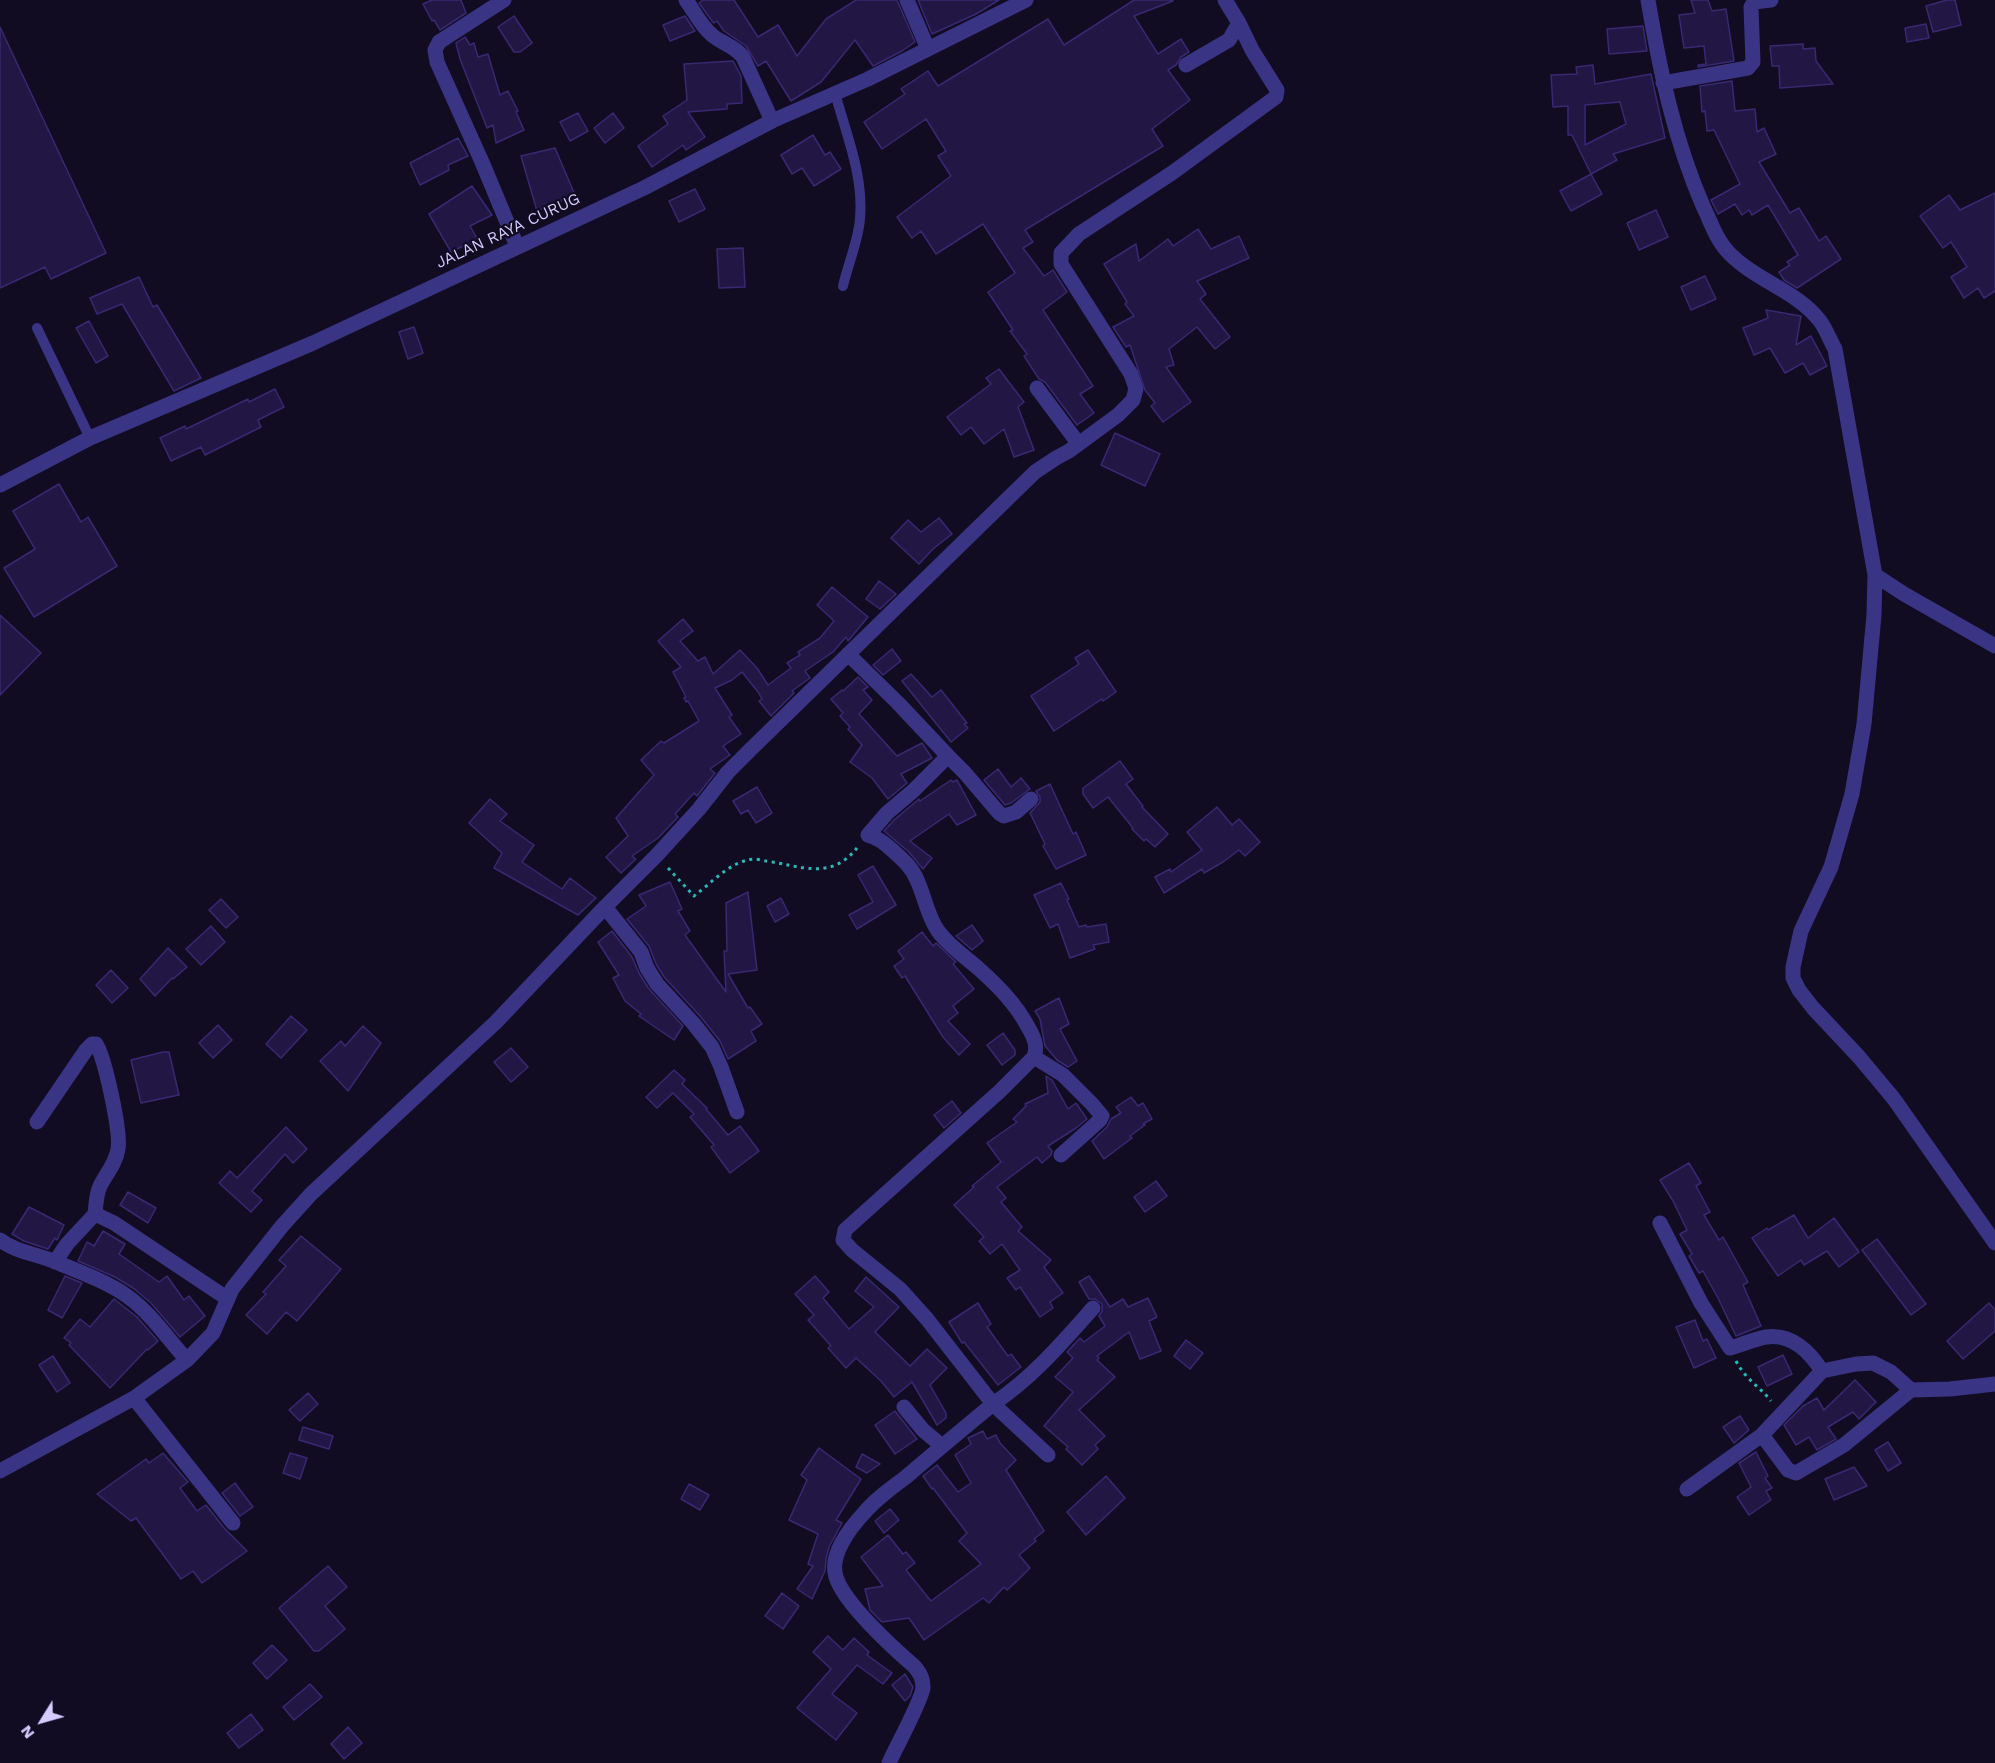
<!DOCTYPE html>
<html>
<head>
<meta charset="utf-8">
<style>
  body { margin:0 }
  #map { position:relative; width:1995px; height:1763px; overflow:hidden; background:#110c22; font-family:"Work Sans",sans-serif }
  canvas { display:block }
  .north { position:absolute; left:12px; top:1691px; width:60px; height:60px; -webkit-text-stroke:4px #110c22; paint-order:stroke; rotate:233deg; font-size:16px; font-weight:700; line-height:24px; text-align:center; color:#d5cdff }
  .north::after { content:''; display:block; margin:auto; width:21px; height:27px; background:#d5cdff; clip-path:polygon(50% 0,100% 100%,50% 72%,0 100%) }
</style>
</head>
<body>
<div id="map">
<canvas width="1995" height="1763"></canvas>
<div class="north">N</div>
</div>
<script>
const c = document.querySelector('canvas').getContext('2d');
c.lineJoin = 'round';
function fill(path, color) {
  c.fillStyle = color;
  c.fill(path, 'evenodd');
}
function stroke(path, color, width, dash) {
  c.strokeStyle = color;
  c.lineWidth = width;
  c.lineCap = dash ? 'butt' : 'round';
  c.setLineDash(dash || []);
  c.stroke(path);
}
function label(font, color, halo, rows, align = 'center') {
  c.font = font + ' "Work Sans",sans-serif';
  c.lineWidth = 4.5;
  c.setLineDash([]);
  c.textBaseline = 'middle';
  c.strokeStyle = halo;
  c.fillStyle = color;
  for (const [text, x, y, turn = 0] of rows) {
    c.save();
    c.translate(x, y);
    c.rotate((+turn || 0) * Math.PI / 180);
    c.textAlign = isNaN(turn) ? turn : align;
    if (halo) c.strokeText(text, 0, 0);
    c.fillText(text, 0, 0);
    c.restore();
  }
}
const building = new Path2D(`
  M432,0H461L466,13L440,30L434,20L432,21L423,4Z
  M703,0H734L758,37L778,25L797,56L826,19L856,0H897L915,42L902,51L873,66L855,40L821,82L791,101L766,61L758,66L746,46L724,31L717,21L714,23L712,21L699,3Z
  M918,0H999L976,14L932,34Z
  M1134,0H1173V1L1134,16L1158,54L1181,39L1189,52L1181,57L1176,65L1168,70L1190,100L1152,129L1163,146L1025,230L1033,242L1023,248L1044,276L1053,270L1067,292L1043,310L1093,386L1080,394L1094,413L1077,425L1045,382L1039,379L1024,356L1027,354L1010,331L1013,330L988,292L1015,273L983,224L936,254L921,231L912,238L897,217L951,176L938,156L946,151L926,119L882,149L864,122L905,94L901,89L928,71L938,86L1048,19L1064,45Z
  M1691,0H1708L1712,11L1726,9L1734,61L1698,67V65L1706,64L1704,46L1684,48L1679,15L1695,13Z
  M1947,0H1955L1961,25L1933,32L1926,6Z
  M514,16L532,43L520,52H514L498,27Z
  M685,16L695,31L670,41L663,25Z
  M1926,24L1929,38L1907,42L1905,28Z
  M1643,26L1647,51L1609,54L1607,29Z
  M0,27L106,253L51,279L45,267L0,288Z
  M465,37L470,45L474,43L478,57L488,54L500,95L508,91L518,111L516,112L524,130L496,143L493,125L487,128L460,59L456,43Z
  M1803,44V49L1815,48L1816,61L1833,84L1780,88L1779,66H1772L1770,46Z
  M733,61L741,76L742,103L727,104V109L688,112L705,137L686,150L683,145L652,167L638,146L668,124L663,116L687,100L684,64Z
  M1593,65L1595,84L1651,74L1665,138L1613,154L1617,160L1591,174L1572,135H1568V106L1553,107L1551,75L1577,74L1576,67ZM1620,102L1626,124L1585,145V105Z
  M1732,81L1735,111L1755,109L1757,132L1764,128L1776,154L1759,162L1790,213L1799,208L1819,241L1826,236L1841,259L1797,288L1784,280L1779,272L1790,265L1787,262L1798,255L1768,205L1752,215L1749,210L1742,215L1735,204L1718,214L1711,200L1740,184L1714,130L1707,131L1705,111L1702,112L1700,86Z
  M578,113L588,131L570,141L560,122Z
  M613,113L624,128L605,143L594,128Z
  M813,135L825,155L830,152L841,169L814,186L802,168L792,174L781,155Z
  M458,138L468,156L448,165L449,170L420,185L410,163Z
  M555,148L575,195L537,211L521,156Z
  M1591,174L1602,194L1571,211L1560,191Z
  M472,186L492,215L470,226L478,240L466,247L465,245L451,252L429,214Z
  M695,189L705,209L679,222L669,201Z
  M1995,193V291L1984,298L1978,288L1964,298L1951,277L1967,267L1951,242L1943,248L1920,216L1949,195L1960,210Z
  M1656,210L1668,237L1639,250L1627,223Z
  M1198,229L1211,249L1239,236L1249,258L1197,281L1206,294L1200,299L1230,337L1215,349L1197,327L1169,349L1174,365L1166,367L1191,402L1163,422L1151,406L1155,403L1145,390L1130,345L1126,347L1113,327L1134,316L1125,304L1127,302L1104,264L1136,244L1139,261L1168,239L1173,246Z
  M743,248L745,287L719,288L717,249Z
  M1705,276L1716,299L1691,310L1681,287Z
  M139,277L153,307L157,305L201,378L174,391L122,304L97,314L90,298Z
  M1766,310L1801,316L1796,345L1811,336L1827,366L1810,375L1803,363L1785,373L1770,348L1754,355L1743,328L1768,318Z
  M89,321L108,356L96,363L76,328Z
  M414,327L423,353L408,359L399,332Z
  M999,369L1024,402L1018,407L1034,450L1014,457L1004,429L984,444L971,427L961,435L947,417L991,384L986,378Z
  M275,389L284,407L258,420L261,427L205,455L201,447L171,461L160,438L185,426L186,429L248,399L249,402Z
  M1115,433L1160,454L1145,486L1101,465Z
  M59,484L81,522L88,517L117,566L34,617L4,568L35,549L13,511Z
  M939,518L952,534L933,549L919,564L891,538L908,520L921,532Z
  M879,581L896,594L880,609L866,599Z
  M832,587L868,617L848,641L846,637L833,652L805,671L810,678L792,691L794,693L771,716L759,701L762,699L758,692L742,672L732,680L715,688L732,715L729,717L741,734L723,746L730,755L710,769L715,773L697,796L694,793L675,814L678,817L658,838L632,856L636,859L621,873L606,857L628,836L616,818L654,775L641,760L661,741L664,743L699,721L688,701L686,702L684,698L686,697L673,672L681,667L658,641L683,619L693,631L680,641L698,661L705,657L713,674L740,650L757,668L768,685L791,668L787,663L800,655L798,652L820,638L834,621L817,605Z
  M0,615L41,653L0,695Z
  M892,649L901,661L883,675L873,665Z
  M1088,650L1116,692L1103,701L1102,699L1054,731L1031,696L1079,664L1075,658Z
  M911,674L932,697L941,690L967,723L964,724L968,728L951,742L902,681Z
  M858,677L868,687L863,690L872,700L859,714L897,756L922,743L932,758L901,774L907,783L888,799L872,778L850,762L862,745L848,729L850,727L840,716L843,713L831,699L842,690L843,691Z
  M1120,761L1133,779L1126,784L1143,806L1142,807L1168,834L1155,847L1146,839L1144,841L1132,829L1133,828L1108,797L1093,808L1083,794V788Z
  M998,769L1011,787L1021,778L1030,789L1011,803L1005,805L984,780Z
  M951,780L953,782L957,780L976,815L957,825L949,814L910,841L932,858L923,869L909,852L884,831L894,820L919,799L920,801Z
  M1050,784L1073,834L1076,832L1086,855L1056,869L1043,846L1045,844L1030,813L1040,802V797L1036,791Z
  M757,787L772,813L756,823L748,810L741,814L733,801Z
  M490,799L507,814L500,821L534,845L522,862L562,889L570,878L596,898L578,915L494,868L502,853L469,823Z
  M1217,807L1232,825L1239,819L1260,842L1245,856L1239,850L1223,862L1204,873L1202,869L1164,893L1155,877L1170,869L1171,872L1202,850L1187,832Z
  M873,866L896,905L857,929L849,915L873,902L858,875Z
  M670,882L682,909L678,911L690,931L685,935L726,992L724,951H727L726,903L748,892L757,970L728,974L748,1008L750,1007L762,1024L751,1031L756,1041L728,1059L720,1041L700,1016L665,978L656,964L649,946L627,919L646,906L639,895Z
  M1061,883L1069,899L1067,900L1079,927L1086,925L1087,927L1106,924L1109,942L1093,945L1095,949L1070,958L1058,924L1050,928L1034,895Z
  M781,898L789,914L775,922L767,906Z
  M221,899L238,917L226,928L209,910Z
  M972,925L983,941L972,950L956,936Z
  M211,926L225,942L201,965L186,949Z
  M612,931L632,957L639,973L649,989L683,1026L674,1040L639,1016L641,1014L625,1001L613,978L619,975L598,942Z
  M922,932L933,946L936,943L956,962L953,964L974,989L953,1006L958,1013L948,1021L970,1044L959,1055L943,1037L905,976L902,978L894,966L904,959L898,951Z
  M168,948L187,967L173,979L172,978L155,996L140,979Z
  M111,970L128,988L112,1003L96,985Z
  M1059,998L1069,1024L1060,1029L1077,1061L1068,1067L1057,1060L1045,1046L1040,1019L1035,1011Z
  M291,1016L307,1030L281,1058L266,1044Z
  M218,1025L232,1040L213,1058L199,1043Z
  M363,1026L381,1043L348,1091L320,1061L341,1041L345,1046Z
  M1003,1033L1015,1050V1055L1002,1065L987,1045Z
  M511,1048L528,1067L511,1082L494,1062Z
  M163,1052H169L179,1095L141,1103L131,1060Z
  M674,1070L685,1080L682,1084L707,1108L706,1109L728,1135L740,1126L759,1151L730,1173L711,1147L714,1145L690,1117L694,1114L673,1093L657,1108L646,1097Z
  M1046,1076L1052,1080L1068,1109L1076,1103L1087,1119L1076,1128L1048,1146L1052,1151L1051,1155L1042,1163L1037,1157L997,1187L1006,1198L1001,1202L1022,1227L1018,1231L1051,1260L1044,1267L1063,1293L1050,1302L1053,1308L1040,1317L1020,1287L1016,1290L1007,1278L1020,1270L1002,1244L990,1254L979,1241L984,1237L954,1205L974,1187L972,1186L1001,1162L987,1143L1017,1122L1013,1119L1026,1106L1025,1104L1048,1093Z
  M1131,1097L1138,1106L1143,1103L1152,1119L1143,1124L1145,1125L1130,1136L1132,1138L1104,1159L1092,1141L1107,1127L1111,1119L1121,1113L1116,1107Z
  M952,1101L961,1113L944,1128L934,1115Z
  M286,1127L307,1149L293,1163L285,1154L252,1191L262,1200L251,1212L219,1183L230,1171L237,1178Z
  M1689,1163L1701,1183L1696,1186L1710,1212L1704,1215L1719,1240L1723,1237L1748,1282L1743,1285L1761,1326L1736,1336L1718,1298L1703,1271L1699,1273L1689,1256L1692,1254L1680,1234L1687,1230L1673,1201L1660,1180Z
  M1156,1181L1167,1196L1145,1212L1134,1197Z
  M128,1192L156,1208L148,1223L120,1205Z
  M29,1207L64,1225L57,1240L55,1238L48,1249L24,1241L12,1234Z
  M1794,1215L1808,1238L1834,1218L1859,1252L1839,1267L1827,1251L1804,1265L1801,1260L1778,1276L1752,1238L1767,1228L1768,1230Z
  M103,1231L125,1244L119,1254L159,1282L167,1276L184,1300L189,1296L205,1316L180,1337L151,1303L133,1288L115,1277L78,1261L87,1242L94,1246Z
  M301,1236L341,1269L297,1321L286,1312L267,1334L246,1315L266,1294L263,1292L286,1266L279,1260Z
  M1877,1239L1926,1304L1911,1315L1862,1250Z
  M65,1276L82,1283L62,1318L48,1310Z
  M815,1276L829,1292L823,1298L849,1329L874,1307L855,1291L866,1277L899,1307L875,1332L910,1366L927,1349L947,1368L930,1385L946,1413V1418L937,1425L912,1382L894,1397L881,1381L856,1358L846,1368L828,1348L831,1346L808,1320L814,1315L795,1294Z
  M1089,1276L1110,1307L1123,1299L1128,1307L1148,1298L1157,1317L1149,1321L1161,1351L1140,1359L1129,1332L1097,1356L1099,1358L1097,1360L1115,1377L1079,1410L1105,1436L1095,1445L1098,1449L1082,1465L1066,1449L1068,1447L1044,1426L1073,1392L1055,1377L1073,1358L1067,1352L1080,1338L1084,1342L1105,1326L1099,1316L1102,1311V1304L1095,1299H1089L1079,1282Z
  M114,1299L137,1317L158,1341L148,1350L147,1349L110,1388L69,1345L71,1343L64,1338L80,1319L90,1327Z
  M978,1303L991,1324L987,1327L1008,1356L1011,1354L1021,1367L998,1385L964,1342L962,1343L949,1322Z
  M1989,1303L1995,1310V1331L1963,1359L1947,1341Z
  M1695,1320L1703,1341L1707,1339L1716,1358L1694,1368L1676,1327Z
  M1186,1340L1203,1353L1190,1369L1174,1356Z
  M1783,1355L1792,1374L1767,1386L1758,1367Z
  M53,1356L70,1383L57,1392L39,1365Z
  M1855,1380L1876,1402L1859,1419L1853,1412L1828,1427L1836,1439L1817,1450L1809,1437L1796,1445L1784,1425L1803,1406L1817,1398L1824,1410Z
  M308,1393L318,1404L300,1421L289,1410Z
  M895,1411L917,1439L895,1454L875,1425Z
  M1740,1416L1749,1430L1734,1443L1723,1427Z
  M303,1427L333,1436L329,1449L299,1440Z
  M983,1431L987,1439L996,1435L1000,1443L1016,1460L1006,1470L1044,1531L1034,1539L1036,1541L1019,1555L1030,1568L1018,1580L1007,1590L1004,1587L989,1603L983,1598L924,1640L909,1618L882,1622L870,1610L865,1589L883,1586L861,1557L888,1535L903,1554L906,1552L915,1563L906,1570L931,1601L981,1564L959,1541L967,1533L933,1488L932,1489L923,1476L937,1465L958,1492L971,1483L955,1455L971,1444L968,1438Z
  M1888,1442L1901,1463L1888,1471L1875,1450Z
  M819,1448L861,1479L836,1520L842,1523L829,1547L826,1559L825,1571L812,1599L797,1589L813,1566L808,1564L818,1534L789,1520L807,1480L801,1475Z
  M1756,1452L1768,1476L1765,1478L1772,1488L1766,1491L1771,1500L1749,1515L1737,1497L1751,1487L1739,1463Z
  M163,1453L188,1482L180,1488L197,1511L206,1505L225,1529L247,1551L202,1583L193,1571L181,1579L136,1518L131,1521L97,1494L146,1459L149,1463Z
  M290,1453L307,1458L300,1479L283,1473Z
  M862,1454L880,1464L867,1473L856,1467Z
  M1854,1467L1867,1486L1834,1500L1825,1479Z
  M1106,1476L1125,1498L1086,1535L1067,1512Z
  M235,1483L253,1507L240,1516L222,1493Z
  M689,1484L709,1495L700,1510L681,1499Z
  M890,1509L899,1520L884,1533L875,1521Z
  M328,1566L347,1587L325,1606L345,1629L319,1651H314L279,1608Z
  M782,1593L799,1606L783,1629L765,1616Z
  M828,1636L843,1650L854,1638L869,1652L867,1655L892,1673L883,1684L857,1665L832,1694L857,1713L836,1740L797,1708L831,1669L813,1652Z
  M272,1645L287,1660L267,1679L253,1663Z
  M905,1674L913,1687L910,1696L905,1701L892,1685Z
  M310,1684L322,1697L294,1720L283,1707Z
  M251,1714L263,1730L239,1748L227,1733Z
  M348,1727L362,1743L344,1759L331,1744Z`);
fill(building, '#221744');
stroke(building, '#392872', 1.5);
stroke(new Path2D(`
  M668,868L694,896C710,884 728,864 748,860C753,858 761,860 766,861C802,866 830,881 857,848
  M1736,1361C1746,1380 1759,1386 1771,1401`), '#27bab7', 3, [3, 4.5]);
stroke(new Path2D(`
  M835,93C846,134 864,176 860,219C858,242 848,264 843,286
  M37,328L90,438`), '#3a3484', 10);
stroke(new Path2D(`
  M504,0L439,42L435,50L437,62L482,162L517,246
  M686,0C694,11 701,26 712,35C721,43 735,46 743,57L772,121
  M907,0L928,49
  M1648,0C1660,71 1674,139 1703,206C1711,222 1716,240 1729,253C1756,281 1796,290 1820,321C1826,329 1830,340 1835,349L1875,575L1874,615L1864,724L1852,794L1831,867L1801,931L1793,967V978L1799,990L1813,1008L1859,1057L1894,1099L1995,1243
  M1186,65L1229,40L1239,23L1225,0
  M1663,83L1748,68L1753,62L1751,7L1754,2L1771,0
  M1037,388L1078,443
  M1875,575L1904,594L1995,646
  M848,654L898,703L948,756L913,791L887,813L868,835C878,838 883,842 891,849C901,858 912,867 917,880C925,897 927,915 938,931C949,946 964,956 978,968C998,986 1016,1004 1028,1027C1034,1037 1038,1046 1034,1057L1000,1091L845,1230L843,1240L852,1250L900,1289L927,1319L993,1404L1048,1455
  M948,756L965,773L999,813L1004,816L1016,812L1031,799
  M605,907L641,952L647,968L657,984L693,1023L712,1047L721,1067L737,1112
  M1034,1057L1063,1075L1092,1104L1102,1116L1100,1120L1061,1155
  M37,1122L86,1050L92,1044H96C105,1058 121,1132 118,1149C116,1163 106,1174 100,1186C96,1195 96,1204 95,1214L114,1223L228,1299
  M1660,1223L1701,1303L1730,1348C1741,1345 1754,1339 1766,1337C1791,1333 1810,1352 1822,1371
  M0,1240C16,1252 37,1254 56,1262C79,1272 106,1281 127,1296C151,1313 167,1338 187,1360
  M55,1262L67,1244L95,1214
  M134,1398L233,1523
  M904,1407L923,1430L942,1446
  M1762,1435L1788,1470L1796,1473L1844,1445L1911,1390L1950,1389L1995,1384
  M0,1471L134,1398L187,1360L213,1333L232,1289L282,1226L311,1194L496,1022L605,907L657,855L699,809L728,772L749,751L1035,472L1056,458L1069,451L1118,415L1133,400L1136,389L1131,374L1061,264V253L1079,234L1172,173L1276,97L1277,90L1252,50L1239,23
  M1687,1489L1762,1435L1822,1371L1856,1364L1873,1363L1891,1372L1911,1390
  M889,1763C896,1747 921,1702 923,1688C923,1678 920,1673 914,1666C893,1648 844,1603 836,1577C829,1555 850,1528 864,1513C876,1499 891,1488 906,1477C935,1452 964,1428 993,1404C1033,1377 1062,1343 1093,1308`), '#3a3484', 15);
stroke(new Path2D(`
  M0,485L90,438L313,343L644,188L772,121L868,79L1026,0`), '#3a3484', 15);
label('16px', '#d5cdff', '#110c22', [
  ["JALAN RAYA CURUG",508,231,-25]
]);
</script>
</body>
</html>
